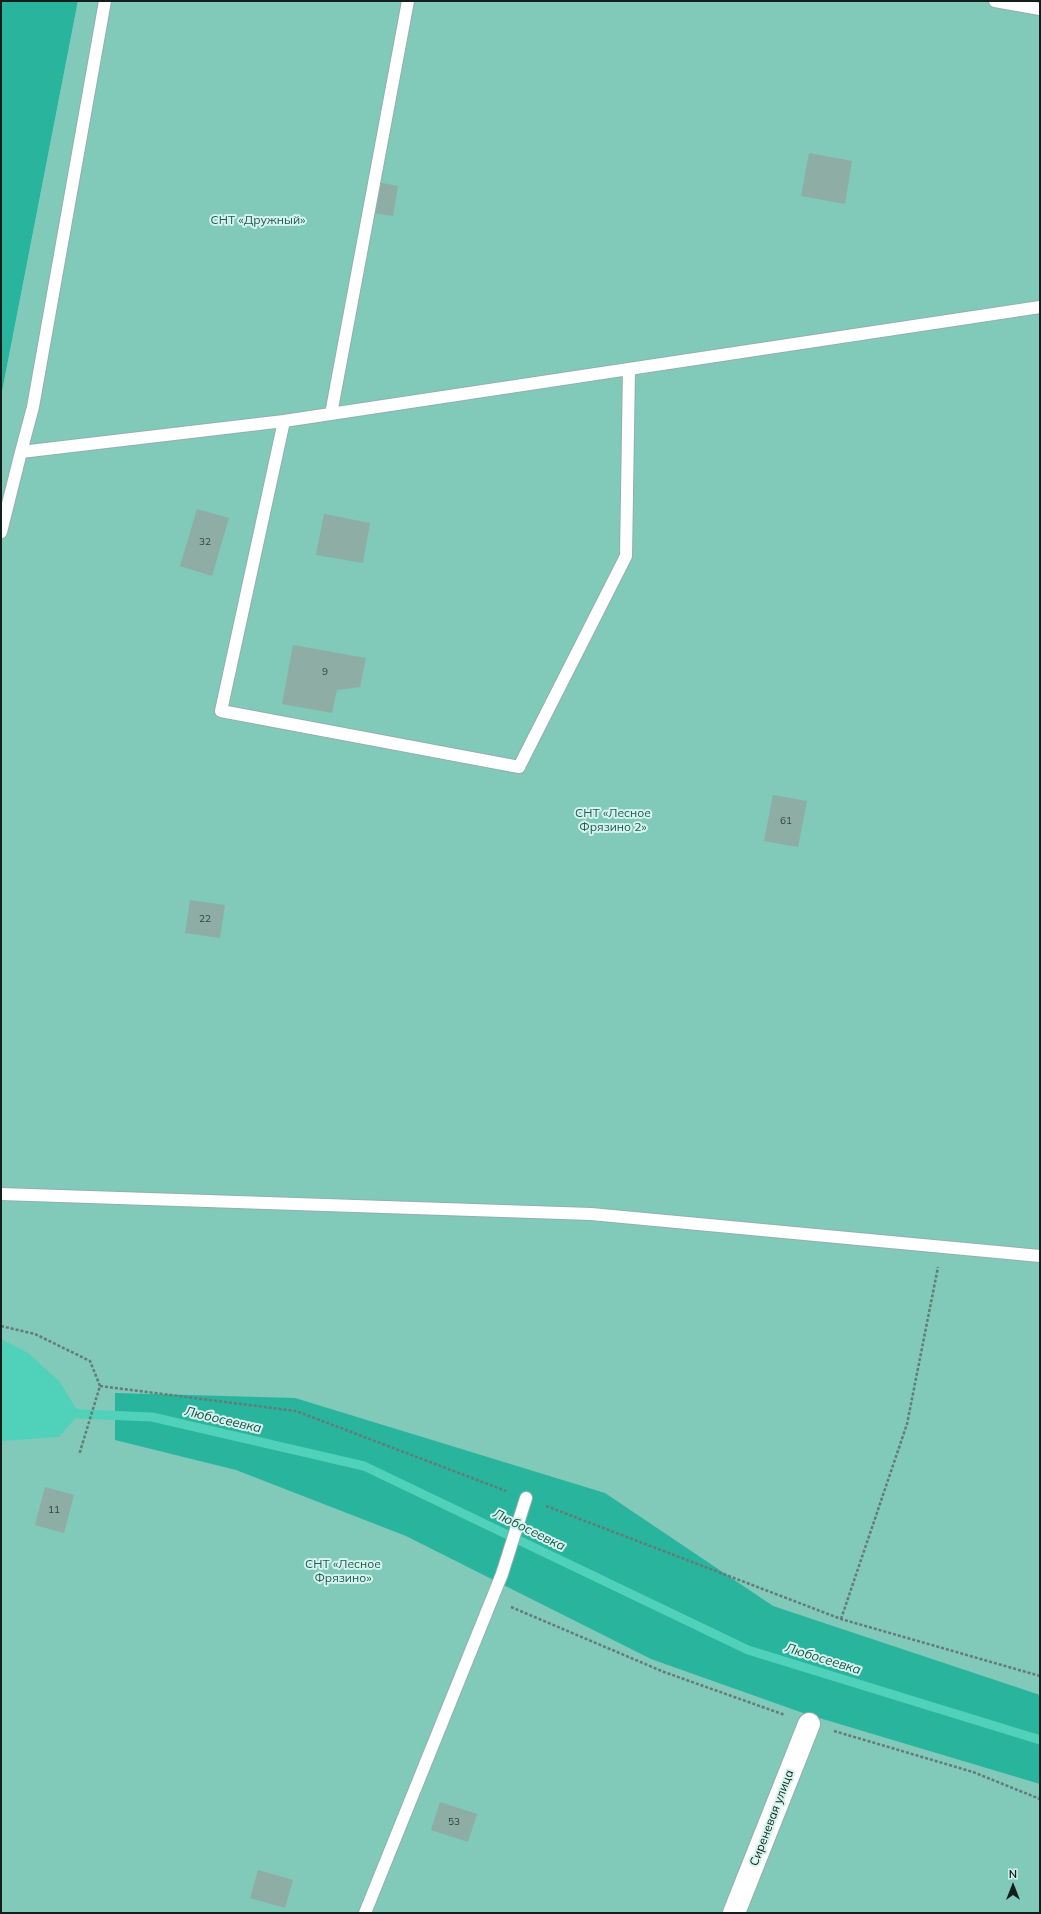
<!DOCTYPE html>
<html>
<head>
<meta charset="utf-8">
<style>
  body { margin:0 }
  #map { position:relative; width:1041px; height:1914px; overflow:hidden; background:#c6e7de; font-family:Mulish,sans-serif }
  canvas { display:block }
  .frame { position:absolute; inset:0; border:2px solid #131f1c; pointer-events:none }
  .north { position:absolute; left:993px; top:1866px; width:40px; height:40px; -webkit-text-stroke:3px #d3f4ec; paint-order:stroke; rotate:0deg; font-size:11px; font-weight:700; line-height:16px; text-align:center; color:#131f1c }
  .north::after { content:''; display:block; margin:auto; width:14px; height:18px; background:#131f1c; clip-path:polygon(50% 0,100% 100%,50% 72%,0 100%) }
</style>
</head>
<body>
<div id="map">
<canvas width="1041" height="1914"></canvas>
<div class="frame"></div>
<div class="north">N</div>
</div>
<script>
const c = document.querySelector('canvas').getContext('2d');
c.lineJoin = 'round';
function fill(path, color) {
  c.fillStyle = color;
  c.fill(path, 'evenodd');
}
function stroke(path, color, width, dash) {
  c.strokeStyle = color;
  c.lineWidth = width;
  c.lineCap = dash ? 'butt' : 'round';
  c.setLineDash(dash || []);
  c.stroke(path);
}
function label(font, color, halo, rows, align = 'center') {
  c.font = font + ' Mulish,sans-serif';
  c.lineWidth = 4;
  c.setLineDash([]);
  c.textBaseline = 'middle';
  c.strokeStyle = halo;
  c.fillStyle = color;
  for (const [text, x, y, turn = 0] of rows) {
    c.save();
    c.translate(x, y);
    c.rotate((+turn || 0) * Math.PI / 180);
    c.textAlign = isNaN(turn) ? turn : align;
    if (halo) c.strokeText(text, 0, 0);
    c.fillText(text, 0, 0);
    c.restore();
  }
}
fill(new Path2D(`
  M78,1H1040V1913H1V397Z`), '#81c9b9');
fill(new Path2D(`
  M1,1H78L1,397Z
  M115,1393L295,1398L605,1493L773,1606L1040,1695V1784L806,1714L651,1659L406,1536L236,1470L115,1440Z`), '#29b49e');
fill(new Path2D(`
  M1,1339L28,1353L60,1382L79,1414L59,1437L1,1441Z`), '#50d1ba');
stroke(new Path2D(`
  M68,1409L79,1414L152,1417L364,1466L748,1650L1040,1740`), '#50d1ba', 9);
fill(new Path2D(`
  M809,153L852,161L845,204L801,196Z
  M377,182L398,186L393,216L372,213Z
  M197,509L229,518L212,576L180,566Z
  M324,514L370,523L363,563L316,555Z
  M293,645L366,658L360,687L337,690L332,713L282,704Z
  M773,795L807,801L798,847L764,841Z
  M190,900L225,905L220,938L185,933Z
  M45,1487L74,1495L64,1533L35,1525Z
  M440,1802L477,1814L468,1842L431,1830Z
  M258,1870L293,1880L285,1908L250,1898Z`), '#8eada5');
const service = new Path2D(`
  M995,1L1040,9
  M331,414L408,1
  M284,421L221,711L519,767L626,556L629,369
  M21,452L33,407L105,1
  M1,532L21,452L284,421L1040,307
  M1,1194L591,1214L1040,1256
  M365,1913L502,1574L526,1498`);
const minor = new Path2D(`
  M734,1913L809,1724`);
stroke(service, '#92b1aa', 14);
stroke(minor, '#92b1aa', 24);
stroke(new Path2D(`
  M1,1326L35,1334L90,1361L100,1386L79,1455
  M100,1386L296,1411L506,1491
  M546,1506L841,1619L1040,1676
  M511,1607L664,1672L785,1715
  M841,1619L907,1424L938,1267
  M834,1731L973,1772L1040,1799`), '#657b75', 2.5, [3, 2]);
stroke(service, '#fff', 12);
stroke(minor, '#fff', 22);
label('10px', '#32423e', null, [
  ["32",205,542],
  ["9",325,672],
  ["61",786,821],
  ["22",205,919],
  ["11",54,1510],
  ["53",454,1822]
]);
label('12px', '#255a50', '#d3f4ec', [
  ["СНТ «Дружный»",258,220],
  ["СНТ «Лесное",613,813],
  ["Фрязино 2»",613,827],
  ["СНТ «Лесное",343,1564],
  ["Фрязино»",343,1578]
]);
label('12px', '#131f1c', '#d3f4ec', [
  ["Сиреневая улица",772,1818,-69]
]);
label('italic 13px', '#1c5248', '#d3f4ec', [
  ["Любосеевка",223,1420,13],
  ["Любосеевка",529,1530,26],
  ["Любосеевка",823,1659,17]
]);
</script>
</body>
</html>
